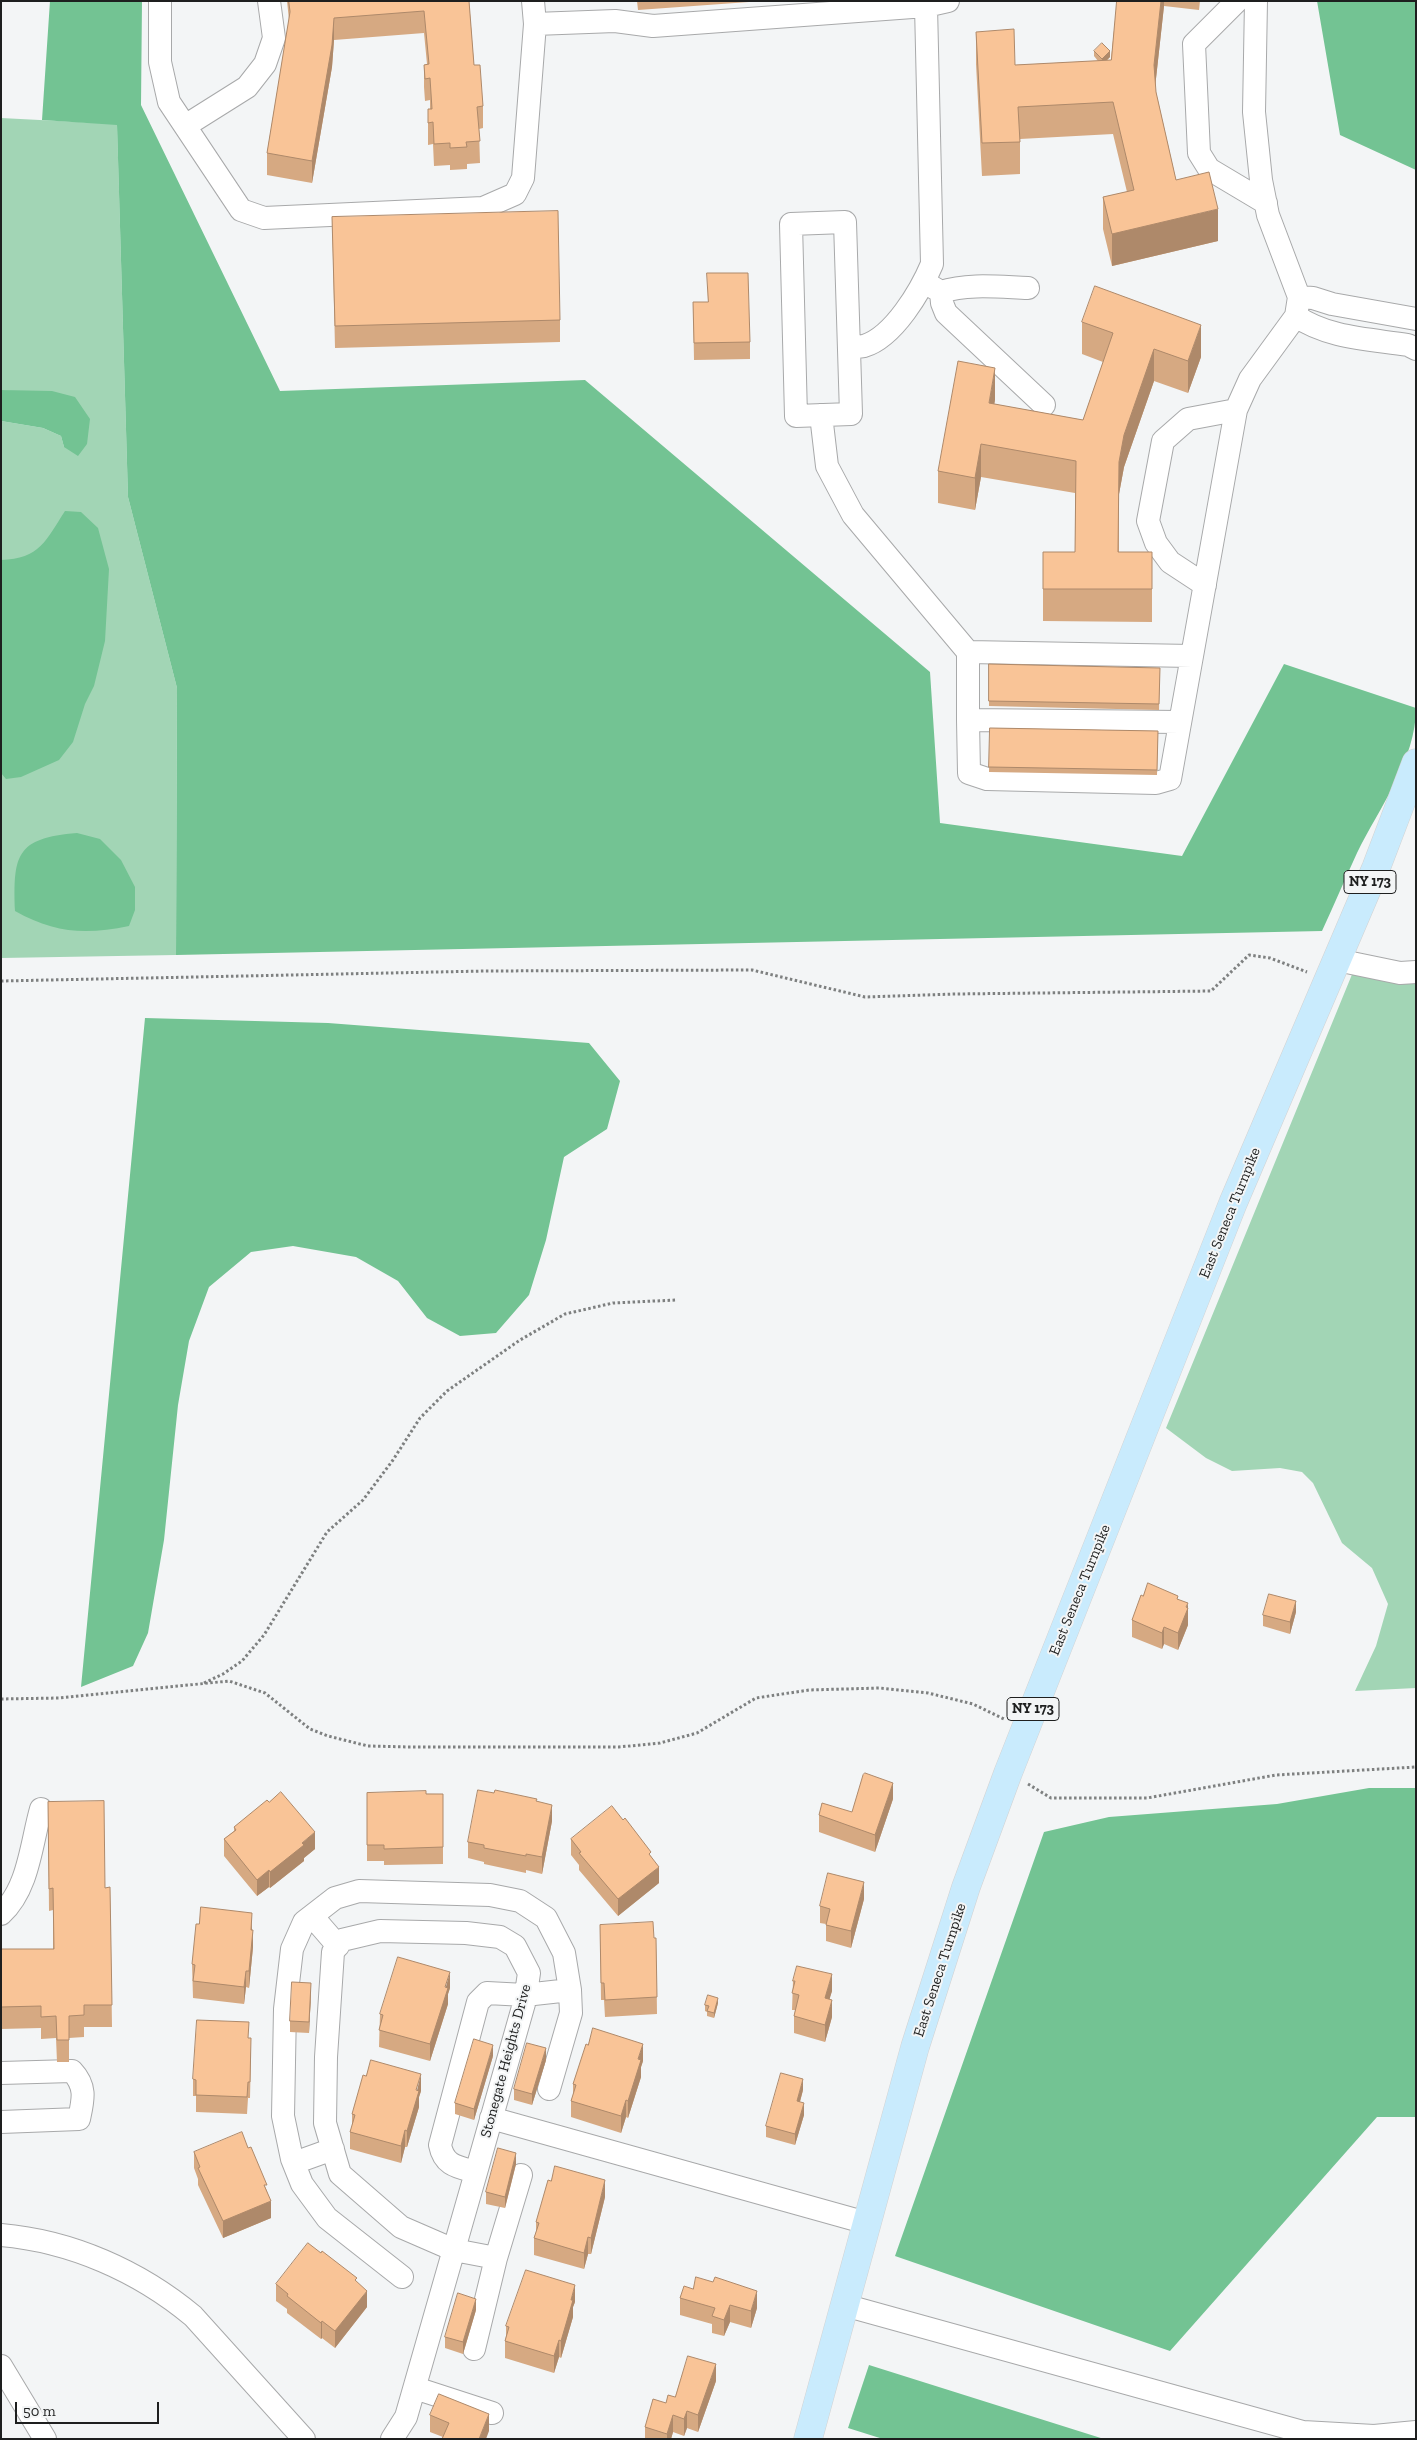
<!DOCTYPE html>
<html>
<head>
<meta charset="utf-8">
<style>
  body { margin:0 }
  #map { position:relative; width:1417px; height:2440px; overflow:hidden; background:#f3f5f6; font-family:"Zilla Slab",serif }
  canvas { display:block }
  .frame { position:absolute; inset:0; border:2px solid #1e1f1f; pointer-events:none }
  .scale { position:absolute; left:15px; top:2402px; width:144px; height:22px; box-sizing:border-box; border:2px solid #1e1f1f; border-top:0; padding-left:6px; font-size:15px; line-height:18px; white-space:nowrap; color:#1e1f1f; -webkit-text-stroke:4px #f3f5f6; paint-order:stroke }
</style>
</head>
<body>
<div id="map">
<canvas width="1417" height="2440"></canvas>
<div class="frame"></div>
<div class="scale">50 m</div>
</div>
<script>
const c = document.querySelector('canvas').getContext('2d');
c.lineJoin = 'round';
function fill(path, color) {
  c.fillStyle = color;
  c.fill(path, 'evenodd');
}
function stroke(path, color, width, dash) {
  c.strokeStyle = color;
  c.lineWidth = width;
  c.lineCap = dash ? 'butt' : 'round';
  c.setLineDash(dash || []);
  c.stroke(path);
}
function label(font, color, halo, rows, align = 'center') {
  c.font = font + ' "Zilla Slab",serif';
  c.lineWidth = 4;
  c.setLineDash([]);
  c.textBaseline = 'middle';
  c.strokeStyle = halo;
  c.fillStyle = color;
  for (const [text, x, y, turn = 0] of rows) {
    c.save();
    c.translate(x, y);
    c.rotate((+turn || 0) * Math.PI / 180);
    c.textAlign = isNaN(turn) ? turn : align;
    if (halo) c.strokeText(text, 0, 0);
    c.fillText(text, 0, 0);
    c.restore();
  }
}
fill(new Path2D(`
  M1,118L117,124L128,497L177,688L176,955L1,958V421L43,428L61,436L64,447L87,444L11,391L1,390Z
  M1353,972L1416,981V1688L1355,1691L1376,1646L1388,1604L1372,1568L1342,1543L1313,1483L1302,1472L1280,1468L1232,1471L1206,1458L1166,1428Z`), '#a2d5b5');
fill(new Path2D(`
  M50,1H142L141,105L280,391L585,380L930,672L940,823L1182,856L1284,664L1416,708C1416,760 1379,808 1357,853C1345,879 1334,905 1322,931L176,955L177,688L128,497L117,125L42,120Z
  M1317,1H1416V170L1340,135Z
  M1,390L52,391L75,397L90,419L87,444L78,456L64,447L61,436L43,428L1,421Z
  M65,511L81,512L98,528L109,569L105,641L94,686L85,704L73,742L59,760L21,777L6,779L1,773V560C40,559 46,540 65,511Z
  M77,833L100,839L121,860L135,887V910L129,926C85,935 54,933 15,911C13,855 16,838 77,833Z
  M145,1018L328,1023L589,1043L620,1081L607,1129L564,1157L546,1240L529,1295L496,1333L460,1336L427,1318L398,1281L356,1257L293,1246L251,1252L209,1287L189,1341L178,1405L164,1540L148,1633L133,1666L81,1687Z
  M1369,1788H1416V2117H1377L1170,2351L895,2256L1044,1832L1109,1817L1277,1804Z
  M869,2365L1104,2439H883L848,2428Z`), '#73c393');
const minor = new Path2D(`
  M160,1V62L169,102L241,210L264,218L483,208L515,194L523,178L535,24L533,1
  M1237,1L1194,44L1199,153L1209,169L1266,203
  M926,6L948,1
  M535,24L615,21L653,26L926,6L932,264C921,290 894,337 864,346C860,347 853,347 849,347
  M185,126L247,87L265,64L274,38L269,1
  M845,222L851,414L796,416L791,224Z
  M924,282L941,292L942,303L946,313L1044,405
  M941,292C968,283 1000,287 1028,288
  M1299,297L1313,298L1332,304L1416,319
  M1296,316C1327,338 1370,339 1408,345L1416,349
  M821,415L827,466L853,515L968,652L1192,656
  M1205,585L1170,562L1156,543L1148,521L1163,441L1188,419L1236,410
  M968,652V720L1180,722
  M968,720L969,773L987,779L1156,783L1170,779L1236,410L1250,379L1296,316L1299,297L1268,215L1261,180L1254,112L1256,1
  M1337,960L1400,973L1416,972
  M1,1914C29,1888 31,1844 41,1809
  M312,1916L338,1946
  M1,2073L72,2071C87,2087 83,2100 79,2119L1,2122
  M549,2089L571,2013L570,1990
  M491,2118L867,2223
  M294,2163L333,2149
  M1,2235C71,2241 139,2271 193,2316L304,2439
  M402,2277L327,2218L302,2184L292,2159L283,2116L285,2009L292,1949L304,1922L335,1898L359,1891L490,1895L520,1901L546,1918L564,1953L570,1990L525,1995L487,1993L478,2002L440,2145C444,2166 458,2167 476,2172
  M844,2305L1303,2432L1374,2436L1416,2432
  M474,2349L496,2258
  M1,2366L45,2439
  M415,2388L492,2413
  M392,2439L406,2417C447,2278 485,2139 525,2000L529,1973L515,1946L500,1937L466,1933L380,1931L342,1940L333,1952L326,2057L325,2123L340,2174L401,2227L454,2250L496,2258L521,2175`);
const major = new Path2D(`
  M808,2439L915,2047L966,1887L1008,1773L1233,1203L1376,868L1416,763`);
stroke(minor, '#a8a9aa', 24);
stroke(major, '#d2d2d2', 29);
stroke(new Path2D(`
  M1,981L485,971L752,970L865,997L955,994L1211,991L1249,955L1270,958L1307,972
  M204,1683L223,1674L242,1661L264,1635L327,1532L363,1500L393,1460L420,1418L447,1391L520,1340L565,1314L613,1303L676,1300
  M1,1699L59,1698L229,1681L265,1693L310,1729L328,1736L368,1746L409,1747H619L660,1743L697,1733L756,1698L809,1690L880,1688L928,1693L973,1704L1006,1720
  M1028,1784L1051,1798H1147L1276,1775L1416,1767`), '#7e8080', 3, [2.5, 2.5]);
stroke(minor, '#fff', 22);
stroke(major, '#c9ebfd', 28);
fill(new Path2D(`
  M287,1H469L474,65L483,106V128L479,129L480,163L467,164V169L450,170V165L434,166L433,144L428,145V109H430V100L425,101L424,87V65L427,64L424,33L334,40L332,67L312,183L267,175V153L289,20Z
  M637,1H749V2L638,10Z
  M1117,1H1200L1199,10L1164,6L1155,87L1156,92L1176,180L1218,241L1112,266L1103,229V197L1127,192L1113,134L1020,139V174L982,176L976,64V32L1015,65L1098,61L1094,56V51L1110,57L1107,60H1111Z
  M332,217L560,320V342L335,348Z
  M693,302L750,342V359L694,360Z
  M1082,322L1201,357L1188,393L1154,381L1124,467L1119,494V552H1152V622L1043,621V552H1075V493L981,477L975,510L938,503V471L995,400L994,404L1083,420L1103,362L1082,354Z
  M989,664L1160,668L1159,710L989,706Z
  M990,728L1158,731L1157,775L989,772Z
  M1143,1596L1178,1599L1188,1608V1625L1178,1650L1164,1644L1162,1649L1132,1637V1620Z
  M1296,1612L1290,1634L1263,1626V1615Z
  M367,1793L443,1794V1864L384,1865V1861H367Z
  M893,1799L875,1852L819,1832V1815L852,1812Z
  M48,1802L105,1888L110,1887L112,2027H84V2037L69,2038V2062H57L56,2038L41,2039V2028L1,2029V1949H53V1910L49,1911Z
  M537,1802L552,1821L542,1874L526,1870V1873L484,1864V1862L468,1858V1842Z
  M234,1827L315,1849L304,1858V1861L270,1888L269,1887L257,1896L224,1856V1839L234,1831Z
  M571,1839L651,1856L659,1883L618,1916L579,1870V1865L571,1855Z
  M864,1899L851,1948L826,1941V1924L820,1923V1906Z
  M600,1925L654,1938H656L657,2014L605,2017L604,2000H601Z
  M252,1930L253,1947L249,1988L246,1987L244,2004L193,1998L192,1964Z
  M793,1981L832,1991L829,1999L832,2017L825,2042L794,2033V2016L795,2010H792Z
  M450,1988L448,1994V2004L430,2061L379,2047L380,2014Z
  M311,1994L309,2033L290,2032V2021Z
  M718,2003L714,2018L707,2016V2012L705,2011V2005Z
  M249,2038L251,2055L250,2098H248L247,2114L196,2112V2096H193V2079Z
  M493,2056L474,2120L455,2114V2103Z
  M546,2060L532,2105L514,2100V2089Z
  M643,2061L641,2067V2077L628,2118L626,2117L621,2133L571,2117V2101L573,2096V2084Z
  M803,2090L800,2102L804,2115L795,2145L766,2137V2126Z
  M421,2091L419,2097V2107L407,2147H405L401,2163L350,2149V2132L352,2126V2114Z
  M248,2148L267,2191L271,2218L223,2238L198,2185V2179L194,2168V2152Z
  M516,2164L505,2208L486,2204V2192Z
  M605,2197L591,2254H588L584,2269L534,2255V2238L536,2232V2222Z
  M357,2282L367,2307L335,2348L322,2338L321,2339L287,2313V2309L276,2301V2284Z
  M680,2298L757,2308L751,2328L730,2322L724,2336L712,2333V2324L680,2315Z
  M575,2302L573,2307V2317L561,2358L559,2357L554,2373L505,2358V2341L506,2336V2326Z
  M476,2310L463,2354L445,2348V2337Z
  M716,2381L698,2432L687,2428L684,2436L673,2432L671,2439H645V2427L666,2403L675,2397Z
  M430,2415L489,2431L443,2437L430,2432Z`), '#d6a982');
fill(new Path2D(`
  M1161,1H1164V6L1154,97V65Z
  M334,18V40L332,67L312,183V161Z
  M1110,51V57L1102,65V59Z
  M1218,209V241L1112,266V234Z
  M1201,325V357L1188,393V361Z
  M1154,349V381L1124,467L1119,494V462L1124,435Z
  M995,368V400L989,435V403Z
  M981,444V477L975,510V478Z
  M1296,1601V1612L1290,1634V1622Z
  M1188,1603V1625L1178,1650V1633Z
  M1164,1627V1644L1162,1649V1633Z
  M893,1783V1799L875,1852V1835Z
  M552,1805V1821L542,1874V1857Z
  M315,1832V1849L304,1858V1861L270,1888V1872L302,1843Z
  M659,1867V1883L618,1916V1899Z
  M269,1870V1887L257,1896V1880Z
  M864,1882V1899L851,1948V1931Z
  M252,1913V1930L251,1947V1930Z
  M253,1930V1947L249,1988V1971Z
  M246,1971V1987L244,2004V1987Z
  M450,1972V1988L448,1994V2004L430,2061V2044Z
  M832,1974V1991L825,2015V1998Z
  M311,1983V1994L309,2033V2022Z
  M718,1998V2003L714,2018V2013Z
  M832,2000V2017L825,2042V2025Z
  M643,2044V2061L641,2067V2077L628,2118V2101L638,2059Z
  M493,2045V2056L474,2120V2109Z
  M546,2048V2060L532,2105V2094Z
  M421,2074V2091L419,2097V2107L407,2147V2131Z
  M803,2079V2090L797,2112V2101Z
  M626,2100V2117L621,2133V2116Z
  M804,2103V2115L795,2145V2134Z
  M405,2130V2147L401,2163V2146Z
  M516,2153V2164L505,2208V2197Z
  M605,2180V2197L591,2254V2238Z
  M271,2201V2218L223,2238V2221Z
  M588,2237V2254L584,2269V2253Z
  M575,2285V2302L573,2307V2317L561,2358V2341L571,2300Z
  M367,2291V2307L335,2348V2331Z
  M757,2291V2308L751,2328V2311Z
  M476,2299V2310L463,2354V2342Z
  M730,2305V2322L724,2336V2320Z
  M322,2321V2338L321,2339V2323Z
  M559,2340V2357L554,2373V2356Z
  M716,2364V2381L698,2432V2415Z
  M687,2411V2428L684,2436V2419Z
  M489,2414V2431L486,2439H479Z
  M673,2415V2432L671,2439H667V2434Z`), '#ae896a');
const building = new Path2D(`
  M289,1H469L474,65H480L483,106L477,107L480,141L466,142L467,147L450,148V143L434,144L433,122L428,123V109H432L430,78L425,79L424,65L429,64L424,11L334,18L332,45L312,161L267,153L290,12Z
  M1117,1H1161L1154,65L1156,92L1176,180L1209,172L1218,209L1112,234L1103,197L1134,190L1113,102L1018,107L1020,142L982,143L976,32L1014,29L1015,65L1111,60Z
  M1102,43L1110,51L1102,59L1094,51Z
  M558,211L560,320L335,326L332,217Z
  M707,273H748L750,342L694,343L693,302H708Z
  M1095,286L1201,325L1188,361L1154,349L1124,435L1119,462L1118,552H1152V589H1043V552H1075L1076,461L981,444L975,478L938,471L958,361L995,368L989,403L1083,420L1113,333L1082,322Z
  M989,664L1160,668L1159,704L989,701Z
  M990,728L1158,731L1157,770L989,767Z
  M1148,1583L1178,1596L1177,1599L1188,1603L1186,1607L1188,1608L1178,1633L1164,1627L1162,1633L1132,1620L1141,1595L1143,1596Z
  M1269,1594L1296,1601L1290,1622L1263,1615Z
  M865,1773L893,1783L875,1835L819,1815L822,1803L852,1812L863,1775Z
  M478,1790L494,1793L495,1790L537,1799L536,1801L552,1805L542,1857L526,1854V1856L484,1848V1845L468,1842Z
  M426,1791V1794H443V1847L384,1849V1845H367V1793Z
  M281,1792L315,1832L302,1843L304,1845L270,1872L269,1870L257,1880L224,1839L236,1830L234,1827L267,1800L269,1802Z
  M104,1801L105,1888L110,1887L112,2005H84V2015L69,2016V2040H57L56,2016L41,2017V2006L1,2007V1949H54L53,1888L49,1889L48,1802Z
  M612,1806L623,1820L625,1818L651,1852L649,1854L659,1867L618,1899L579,1853L581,1852L571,1839Z
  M828,1873L864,1882L851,1931L826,1925L830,1909L820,1906Z
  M201,1907L252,1913L251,1930H253L249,1971H246L244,1987L193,1981L195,1965L192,1964L196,1924H199Z
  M653,1922L654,1938H656L657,1997L605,2000L604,1983H601L600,1925Z
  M398,1957L450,1972L445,1987L448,1988L430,2044L379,2030L383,2015L380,2014Z
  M797,1966L832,1974L825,1998L832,2000L825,2025L794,2016L799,1995L792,1993L795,1981H793Z
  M292,1982L311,1983L309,2022L290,2021Z
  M708,1995L718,1998L714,2013L707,2011L709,2006L705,2005Z
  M197,2020L249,2022L248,2038H251L250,2082H248L247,2097L196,2095V2080L193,2079Z
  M593,2028L643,2044L638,2059L641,2060L628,2101L626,2100L621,2116L571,2101L576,2085L573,2084L586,2044L588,2045Z
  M474,2039L493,2045L474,2109L455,2103Z
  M527,2043L546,2048L532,2094L514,2089Z
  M371,2060L421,2074L416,2090L419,2091L407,2131L405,2130L401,2146L350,2132L355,2115L352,2114L363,2075L366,2076Z
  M781,2073L803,2079L797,2101L804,2103L795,2134L766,2126Z
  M242,2132L248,2148L251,2147L267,2185H264L271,2201L223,2221L198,2168L200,2167L194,2152Z
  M498,2148L516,2153L505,2197L486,2192Z
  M555,2166L605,2180L591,2238L588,2237L584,2253L534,2238L539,2223L536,2222L548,2180L551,2181Z
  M308,2243L321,2253L322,2251L357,2278L355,2280L367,2291L335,2331L322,2321L321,2323L287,2296L288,2294L276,2284Z
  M526,2270L575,2285L571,2300H573L561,2341L559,2340L554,2356L505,2341L509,2327L506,2326Z
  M696,2277L713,2282L715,2277L757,2291L751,2311L730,2305L724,2320L712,2316L715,2308L680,2298L684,2286L693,2289Z
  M458,2293L476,2299L463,2342L445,2337Z
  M688,2356L716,2364L698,2415L687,2411L684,2419L673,2415L667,2434L645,2427L653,2399L666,2403L668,2395L675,2397Z
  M439,2394L489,2414L479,2439H442L449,2423L430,2415Z`);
fill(building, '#f9c497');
stroke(building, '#ae896a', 1);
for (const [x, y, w] of [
  [1370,882,52],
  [1033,1709,52]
]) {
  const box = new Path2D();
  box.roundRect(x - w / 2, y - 11.5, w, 23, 4);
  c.fillStyle = '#f3f5f6';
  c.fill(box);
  stroke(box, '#1e1f1f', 1);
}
label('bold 14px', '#1e1f1f', null, [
  ["NY 173",1370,882],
  ["NY 173",1033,1709]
]);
label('15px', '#1e1f1f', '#f3f5f6', [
  ["East Seneca Turnpike",1230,1213,-68],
  ["East Seneca Turnpike",1080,1590,-68],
  ["East Seneca Turnpike",940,1970,-72],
  ["Stonegate Heights Drive",506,2061,-75]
]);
</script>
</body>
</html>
